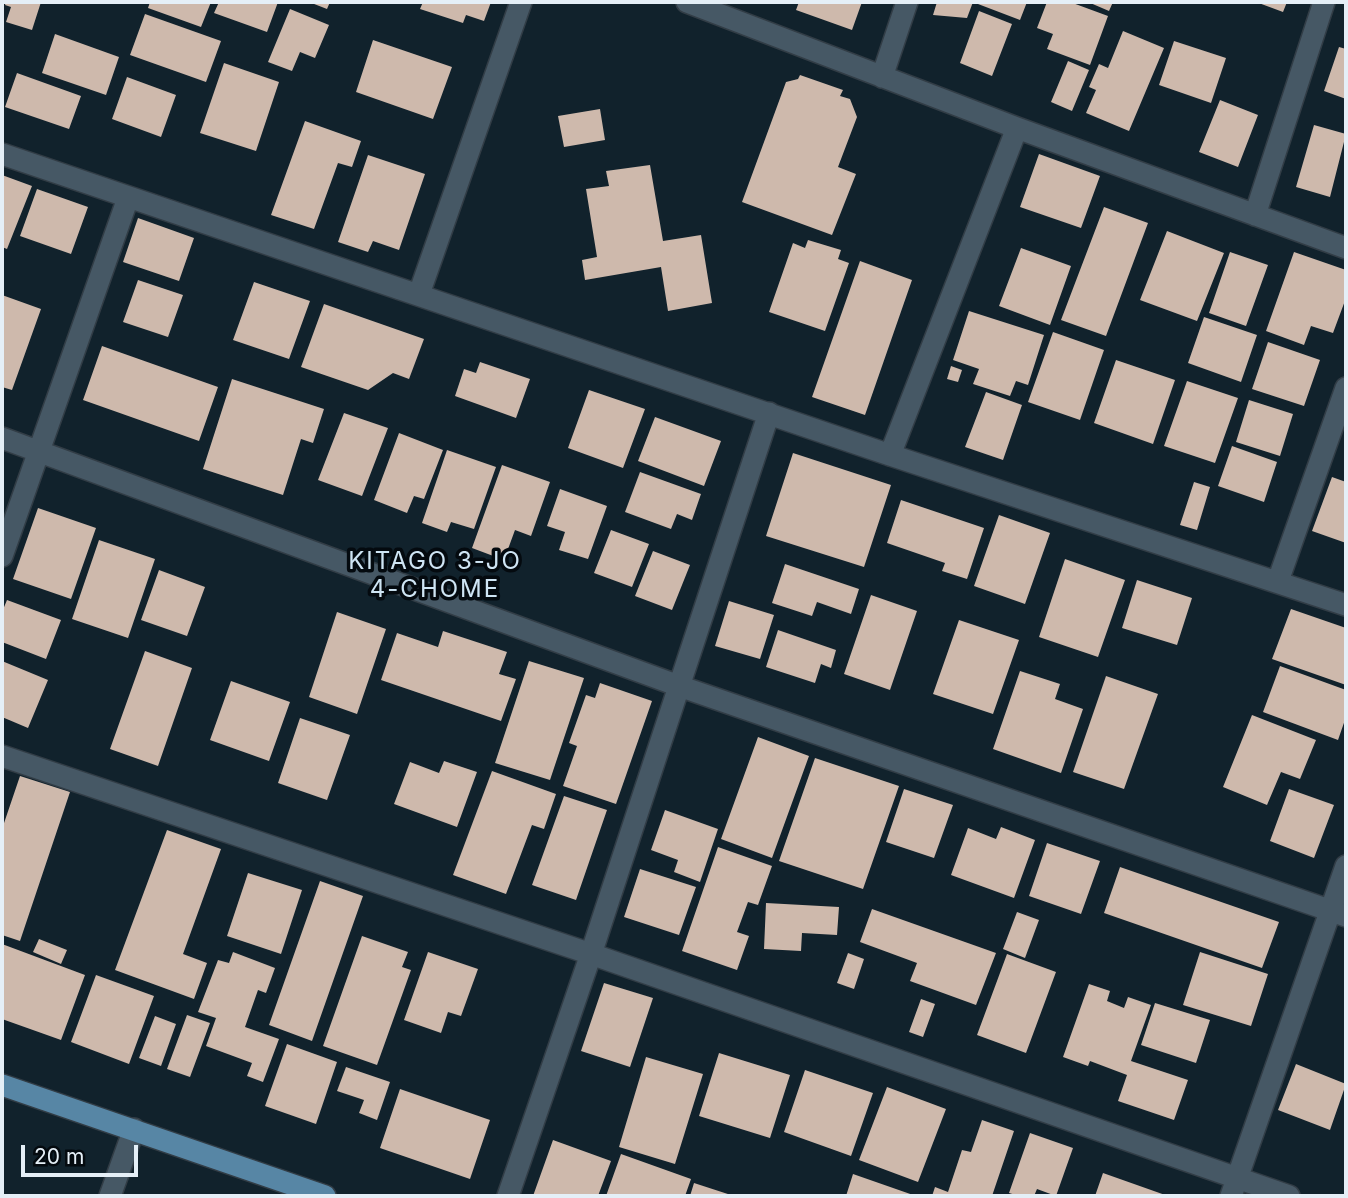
<!DOCTYPE html>
<html>
<head>
<meta charset="utf-8">
<style>
  body { margin:0 }
  #map { position:relative; width:1348px; height:1198px; overflow:hidden; background:#11222c; font-family:Inter,sans-serif }
  canvas { display:block }
  .frame { position:absolute; inset:0; border:4px solid #e5eff7; pointer-events:none }
  .scale { position:absolute; left:21px; top:1145px; width:117px; height:32px; box-sizing:border-box; border:4px solid #e5eff7; border-top:0; padding-left:9px; font-size:21px; line-height:24px; white-space:nowrap; color:#e5eff7; -webkit-text-stroke:5px #040a0f; paint-order:stroke }
</style>
</head>
<body>
<div id="map">
<canvas width="1348" height="1198"></canvas>
<div class="frame"></div>
<div class="scale">20 m</div>
</div>
<script>
const c = document.querySelector('canvas').getContext('2d');
c.lineJoin = 'round';
function fill(path, color) {
  c.fillStyle = color;
  c.fill(path, 'evenodd');
}
function stroke(path, color, width, dash) {
  c.strokeStyle = color;
  c.lineWidth = width;
  c.lineCap = dash ? 'butt' : 'round';
  c.setLineDash(dash || []);
  c.stroke(path);
}
function label(font, color, halo, rows, align = 'center') {
  c.font = font + ' Inter,sans-serif';
  c.lineWidth = 7;
  c.setLineDash([]);
  c.textBaseline = 'middle';
  c.strokeStyle = halo;
  c.fillStyle = color;
  for (const [text, x, y, turn = 0] of rows) {
    c.save();
    c.translate(x, y);
    c.rotate((+turn || 0) * Math.PI / 180);
    c.textAlign = isNaN(turn) ? turn : align;
    if (halo) c.strokeText(text, 0, 0);
    c.fillText(text, 0, 0);
    c.restore();
  }
}
fill(new Path2D(`
  M6,2H41L32,30L6,22L11,7L5,5Z
  M150,2H211L201,27L148,8Z
  M219,2H278L267,32L214,13Z
  M309,2H330L327,9Z
  M423,2H491L484,21L466,15L463,23L420,9Z
  M799,2H862L852,30L796,10Z
  M937,2H973L967,18L933,15Z
  M979,2H1027L1020,20L978,4Z
  M1047,2H1070L1108,16L1090,65L1047,49L1053,34L1037,28Z
  M1088,2H1113L1109,11Z
  M1256,2H1287L1283,12Z
  M290,9L329,25L315,58L300,52L292,71L268,62Z
  M979,11L1012,24L992,76L960,63Z
  M145,14L221,41L206,82L130,55Z
  M1123,31L1164,48L1129,131L1086,113L1096,90L1089,87L1099,64L1108,68Z
  M55,34L119,57L106,95L42,73Z
  M373,40L452,67L433,119L356,92Z
  M1174,41L1226,58L1211,103L1159,85Z
  M1339,47L1346,49V99L1324,91Z
  M1068,61L1089,70L1072,111L1051,102Z
  M224,63L279,82L256,151L200,133Z
  M17,73L81,96L69,129L5,107Z
  M800,75L843,90L840,96L850,99L857,117L838,167L856,174L832,235L742,202L786,82L798,79Z
  M127,77L176,95L161,137L112,119Z
  M1220,100L1258,115L1238,167L1199,152Z
  M600,109L605,140L564,147L558,116Z
  M305,121L361,141L352,167L338,163L314,229L271,215Z
  M1314,125L1346,134L1330,197L1296,187Z
  M1039,154L1100,176L1081,228L1020,207Z
  M368,155L425,174L399,250L373,241L368,252L338,242Z
  M650,165L663,241L701,235L712,303L668,311L661,267L585,280L582,260L597,257L586,189L609,186L606,171Z
  M2,175L32,186L7,249L2,247Z
  M37,189L88,207L71,254L20,236Z
  M1104,207L1148,223L1106,336L1061,320Z
  M138,218L194,238L179,281L123,262Z
  M1167,231L1224,253L1197,321L1140,300Z
  M808,240L841,250L838,259L849,263L825,331L769,312L793,243L805,248Z
  M1021,248L1071,266L1050,325L999,306Z
  M1230,252L1268,265L1246,326L1209,313Z
  M1294,252L1346,270V298L1333,333L1311,326L1304,345L1266,331Z
  M860,261L912,280L865,415L812,397Z
  M138,280L183,295L168,337L123,322Z
  M254,282L310,301L289,359L233,340Z
  M2,295L41,309L12,390L2,387Z
  M324,304L424,339L409,379L393,373L368,390L301,367Z
  M969,311L1044,335L1028,385L1016,381L1010,396L973,384L979,369L953,360Z
  M1204,317L1257,335L1241,382L1188,363Z
  M1053,332L1104,350L1080,420L1028,402Z
  M1268,342L1320,360L1304,406L1252,389Z
  M102,346L218,387L199,441L83,400Z
  M1116,360L1175,380L1153,444L1094,423Z
  M480,362L530,379L516,418L455,396L464,369L476,373Z
  M951,366L962,370L958,382L947,379Z
  M232,379L324,409L313,443L301,439L283,495L203,469Z
  M1187,381L1238,398L1215,463L1164,446Z
  M589,390L645,409L623,468L568,448Z
  M986,392L1022,405L1003,460L965,447Z
  M1249,400L1293,414L1280,456L1236,442Z
  M344,413L388,428L362,496L318,480Z
  M655,417L721,441L704,486L638,461Z
  M399,433L443,450L424,499L414,496L407,513L374,500Z
  M1232,446L1277,462L1264,502L1218,486Z
  M447,450L496,467L474,529L451,522L447,532L422,523Z
  M793,453L891,485L864,567L766,536Z
  M502,465L550,482L531,536L515,530L504,560L472,548Z
  M640,472L701,494L692,520L677,514L671,529L625,512Z
  M1332,477L1346,482V543L1312,531Z
  M1194,482L1210,487L1197,530L1180,525Z
  M560,489L607,506L588,559L559,550L565,532L547,526Z
  M901,500L984,528L967,579L942,571L945,563L887,543Z
  M38,508L96,528L71,599L13,579Z
  M999,515L1050,533L1025,604L974,586Z
  M611,530L649,544L632,587L594,573Z
  M99,540L155,559L128,638L72,619Z
  M653,551L690,565L672,610L635,596Z
  M1065,559L1125,580L1098,657L1039,637Z
  M785,564L859,589L851,614L817,602L812,616L772,603Z
  M159,570L205,587L187,636L141,620Z
  M1137,580L1192,598L1177,645L1122,628Z
  M871,595L917,611L890,690L844,674Z
  M7,600L61,620L46,659L2,642V612Z
  M729,601L774,615L760,659L715,646Z
  M1291,609L1346,628V685L1272,659Z
  M337,612L386,629L357,714L309,697Z
  M959,620L1019,640L993,714L933,694Z
  M778,630L836,650L831,668L821,664L815,683L766,667Z
  M443,631L507,652L499,674L516,679L501,721L381,680L397,633L438,647Z
  M145,651L192,668L158,766L110,749Z
  M2,661L48,680L28,728L2,717Z
  M529,661L584,678L550,780L495,763Z
  M1280,666L1346,690V717L1338,740L1263,712Z
  M1020,671L1060,684L1055,699L1083,709L1061,773L993,749Z
  M1106,676L1158,694L1124,789L1073,772Z
  M231,681L290,702L269,761L210,740Z
  M600,683L652,701L616,804L563,786L577,746L569,743L586,695L595,698Z
  M1252,715L1316,740L1300,779L1281,772L1267,805L1223,787Z
  M300,718L350,735L327,800L278,783Z
  M758,737L809,756L772,858L721,839Z
  M815,758L899,786L863,889L779,861Z
  M444,761L477,772L457,827L394,804L410,762L439,773Z
  M492,771L556,794L544,829L532,825L506,894L453,875Z
  M20,776L70,792L20,941L2,935V829Z
  M904,789L953,805L934,858L886,842Z
  M1289,789L1334,805L1314,858L1270,841Z
  M564,796L607,810L576,900L532,885Z
  M665,810L718,829L700,882L674,872L678,860L651,850Z
  M1001,827L1035,840L1014,898L951,875L968,828L996,839Z
  M167,830L221,849L183,954L207,963L194,999L115,970Z
  M1047,843L1100,861L1081,914L1029,896Z
  M718,847L772,866L758,905L748,902L737,932L749,936L737,970L682,951Z
  M1120,867L1279,922L1262,968L1104,913Z
  M640,869L696,887L679,935L624,917Z
  M248,873L302,890L281,954L227,936Z
  M320,881L363,896L312,1041L269,1025Z
  M766,903L839,907L837,935L802,933L801,951L764,949Z
  M872,909L996,953L976,1005L910,981L917,963L860,942Z
  M1017,912L1039,920L1025,958L1003,949Z
  M362,936L408,952L402,967L411,970L377,1065L323,1046Z
  M39,939L67,950L61,964L33,952Z
  M2,944L85,975L61,1040L2,1019Z
  M233,952L275,968L266,993L258,990L245,1027L279,1039L263,1082L247,1076L252,1063L206,1046L216,1018L198,1012L218,960L229,963Z
  M428,952L478,969L461,1016L448,1012L441,1033L404,1020Z
  M1200,952L1268,974L1251,1026L1183,1005Z
  M848,953L864,959L854,989L837,983Z
  M1007,954L1056,972L1026,1053L977,1035Z
  M96,975L154,996L129,1064L71,1042Z
  M604,983L653,998L630,1067L581,1051Z
  M1089,984L1110,991L1107,1001L1124,1008L1128,997L1151,1005L1131,1061L1188,1080L1174,1120L1118,1101L1127,1075L1090,1061L1088,1066L1063,1057Z
  M921,999L935,1004L923,1037L909,1032Z
  M1155,1003L1210,1020L1196,1063L1141,1045Z
  M187,1015L210,1023L190,1077L167,1069Z
  M155,1016L176,1024L161,1066L139,1058Z
  M287,1044L337,1062L316,1124L265,1106Z
  M719,1053L790,1075L770,1138L699,1116Z
  M646,1057L703,1074L675,1164L619,1147Z
  M1296,1064L1346,1084L1330,1130L1278,1110Z
  M346,1067L390,1082L377,1120L359,1113L364,1100L337,1091Z
  M805,1070L873,1093L851,1156L784,1132Z
  M887,1087L946,1109L918,1182L859,1160Z
  M400,1089L490,1120L470,1179L380,1148Z
  M982,1120L1014,1131L992,1196H932L935,1187L948,1192L962,1150L971,1152Z
  M1030,1133L1073,1148L1056,1196L1037,1189L1034,1196H1019L1009,1193Z
  M553,1140L611,1161L598,1196H533Z
  M621,1154L691,1179L685,1196H606Z
  M1103,1173L1168,1196H1095Z
  M853,1174L916,1196H846Z
  M694,1183L734,1196H690Z`), '#ceb9ac');
const minor = new Path2D(`
  M687,2L1017,128L1346,248
  M882,77L907,2
  M2,154L890,455L1346,605
  M1255,215L1324,2
  M419,294L521,2
  M2,438L679,686L1346,916
  M890,455L1017,128
  M2,556L128,198
  M1278,581L1346,388
  M2,756L591,954L1289,1196
  M110,1196L134,1129
  M508,1196L591,954L769,413
  M1231,1196L1346,866`);
const major = new Path2D(`
  M2,1085L325,1196`);
stroke(minor, '#323d46', 24);
stroke(major, '#323d46', 24);
stroke(minor, '#465865', 21);
stroke(major, '#5786a5', 21);
c.letterSpacing = '2px';
label('24px', '#cfe5f4', '#040a0f', [
  ["KITAGO 3-JO",435,562],
  ["4-CHOME",435,590]
]);
c.letterSpacing = '0px';
</script>
</body>
</html>
